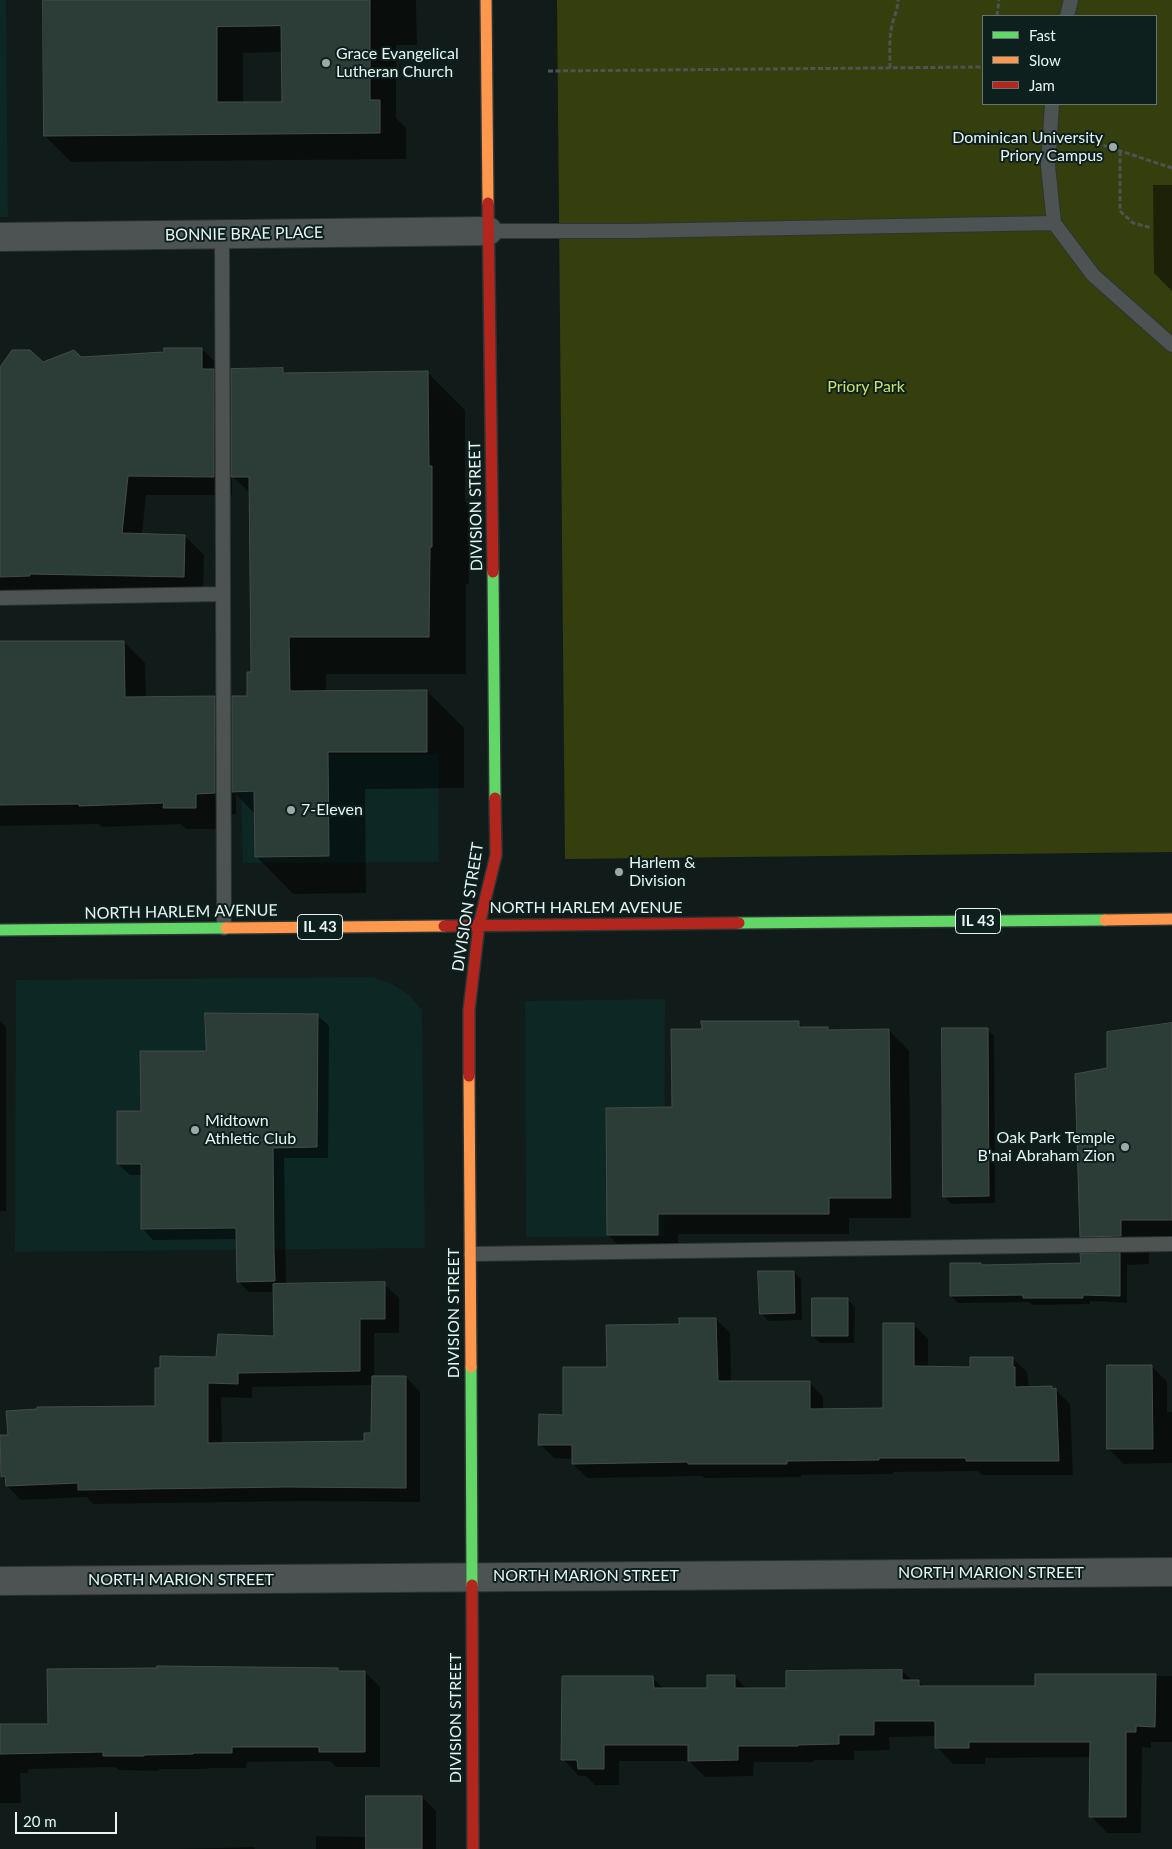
<!DOCTYPE html>
<html>
<head>
<meta charset="utf-8">
<style>
  body { margin:0 }
  #map { position:relative; width:1172px; height:1849px; overflow:hidden; background:#111c1a; font-family:Lato,sans-serif }
  canvas { display:block }
  .legend { position:absolute; left:982px; top:15px; width:175px; height:90px; box-sizing:border-box; background:#0d201e; border:1px solid #657573; margin:0; padding:6px 9px; list-style:none; font-size:15px; color:#e8f4f3 }
  .legend li { display:flex; align-items:center; gap:10px; height:25px }
  .legend b { width:25px; border:1px solid #657573 }
  .scale { position:absolute; left:15px; top:1812px; width:102px; height:22px; box-sizing:border-box; border:2px solid #e8f4f3; border-top:0; padding-left:6px; font-size:15px; line-height:18px; white-space:nowrap; color:#e8f4f3; -webkit-text-stroke:4px #0d201e; paint-order:stroke }
</style>
</head>
<body>
<div id="map">
<canvas width="1172" height="1849"></canvas>
<ul class="legend">
<li><b style="height:6px;background:#63d668"></b>Fast</li>
<li><b style="height:6px;background:#ff974d"></b>Slow</li>
<li><b style="height:6px;background:#b3261e"></b>Jam</li>
</ul>
<div class="scale">20 m</div>
</div>
<script>
const c = document.querySelector('canvas').getContext('2d');
c.lineJoin = 'round';
function fill(path, color) {
  c.fillStyle = color;
  c.fill(path, 'evenodd');
}
function stroke(path, color, width, dash) {
  c.strokeStyle = color;
  c.lineWidth = width;
  c.lineCap = dash ? 'butt' : 'round';
  c.setLineDash(dash || []);
  c.stroke(path);
}
function label(font, color, halo, rows, align = 'center') {
  c.font = font + ' Lato,sans-serif';
  c.lineWidth = 4;
  c.setLineDash([]);
  c.textBaseline = 'middle';
  c.strokeStyle = halo;
  c.fillStyle = color;
  for (const [text, x, y, turn = 0] of rows) {
    c.save();
    c.translate(x, y);
    c.rotate((+turn || 0) * Math.PI / 180);
    c.textAlign = isNaN(turn) ? turn : align;
    if (halo) c.strokeText(text, 0, 0);
    c.fillText(text, 0, 0);
    c.restore();
  }
}
fill(new Path2D(`
  M0,0H6L8,217H0Z
  M438,754L439,862L243,863L240,755Z
  M372,977L390,983L409,995L422,1010L425,1248L15,1252L16,980Z
  M665,999L664,1236L526,1237L525,1001Z`), '#0c2724');
fill(new Path2D(`
  M557,0H1172V852L565,859ZM983,16H1156V104H983Z`), '#353f0e');
fill(new Path2D(`
  M44,0H416L417,45H396V118L406,128V159L71,162L45,136ZM282,52L283,103H243V53Z
  M1153,185H1172V291L1154,273Z
  M202,349L221,368V378L232,389L282,370L287,374L428,373L465,410V501L469,504V584H466V674H326V692L427,691L464,728V788L365,789L366,893L293,894L256,856L255,814L236,794V814L217,815V829H186L181,824L102,827L99,824L0,826V642H124L145,663L146,698L214,697L233,717L248,697L252,673L251,494L232,476V495H146L142,535L185,536L204,555L203,596L0,595V369L81,359Z
  M317,1015L329,1026L328,1158H284L286,1285L384,1284L399,1298V1333H374V1377H406L420,1392V1502L302,1501L93,1504L87,1497L21,1500L7,1486V1481L2,1476L1,1464L0,1465V1436H9L156,1408L217,1358L275,1338L274,1292H249L238,1281L237,1239L153,1240L142,1228V1175H130L118,1164L142,1112L207,1052ZM373,1385L372,1435L365,1443L222,1444L221,1397L252,1398V1387Z
  M0,1021L6,1027V1211H0Z
  M798,1022L805,1029L827,1028L830,1031L889,1030L909,1051L911,1218H849V1234H678V1255L629,1256L608,1235L673,1109L703,1030Z
  M1172,1027V1248H1149V1264L1127,1265V1303L1090,1301V1304L1032,1305L1029,1302L958,1303L951,1296L982,1266L1082,1265L1100,1255L1081,1236L1108,1069Z
  M987,1029L994,1036L995,1203L951,1204L944,1196Z
  M794,1272L801,1279L802,1320L768,1321L761,1313Z
  M847,1299L855,1307L854,1343H820L813,1336Z
  M716,1319L730,1333L731,1382H809L823,1397V1410L885,1409L914,1325L928,1339V1367L971,1368L1012,1358L1027,1372L1029,1388L1051,1387L1056,1390L1070,1404L1073,1475H982L978,1471L893,1472V1474L801,1475V1477L704,1478L702,1476L587,1478L573,1464V1459L554,1458L540,1444L608,1368L680,1325Z
  M1152,1366L1167,1382V1412H1172V1463L1124,1464L1108,1449Z
  M198,1667L337,1669L341,1672H365L380,1687V1767H336L330,1761L247,1762L246,1768H207V1769H159V1771L119,1770L116,1767L28,1769V1773H20L21,1803H0V1726L49,1725L48,1670Z
  M902,1671L913,1681H918L924,1687H1036V1675L1172,1676V1742H1151V1748L1142,1747L1141,1833H1107L1091,1816V1757L985,1758V1764H953L937,1747V1736L889,1737L890,1750L854,1751V1760H814V1762H754L753,1776L705,1777L689,1761H619V1785H595L586,1776H579L563,1759L653,1678L664,1689H708L734,1676L747,1689H788Z
  M422,1797L436,1811V1849H316V1836L367,1837Z
  M254,1847L255,1849H176Z`), '#0007');
const building = new Path2D(`
  M43,0H370V100H380V133L44,136ZM281,26L282,102H217V27Z
  M164,348H202V369H214V477L128,476L122,533L185,535L184,577L30,574V576L0,577V367L12,350H30L43,362L74,350L81,357L164,352Z
  M283,368V373L428,371L429,466H432V547H430L429,637H289L290,691L427,690V752H328L329,856L255,857L254,791L232,792V696H247V672H251L249,477H231V369Z
  M0,641H124L125,697L215,696V793L196,794V808H163L164,803L79,806V804L0,805Z
  M205,1013L318,1014L317,1147L273,1148L274,1251L275,1281L237,1282L236,1228L141,1229V1164H117V1111H141L140,1051H206Z
  M701,1021H799V1027H828V1030L889,1029L891,1198H829V1214H658V1235H607L606,1108L672,1107L671,1029H702Z
  M1172,1023V1220H1121V1236L1080,1237L1075,1074L1107,1068V1032Z
  M942,1028H988L989,1196L943,1197Z
  M1120,1253V1296L1083,1295V1298H1023V1295L950,1296V1263H981V1265L1081,1263L1080,1254Z
  M758,1271H794L795,1313L760,1314Z
  M385,1282V1319H360V1371L238,1373V1384L208,1383V1443L364,1441V1433H371L372,1376H406V1488L287,1487L78,1490V1483L6,1486L5,1476L1,1477L0,1435H8L6,1411L37,1409V1407L155,1406V1368H160V1356L216,1357L218,1334L274,1336L273,1284Z
  M812,1298H848V1336H812Z
  M679,1318H716L718,1381H810V1409L883,1408V1323H914V1366L970,1367V1357H1013V1367H1015V1387L1052,1386V1389L1056,1388L1059,1461H966V1458H879V1460L787,1461V1464H688V1462L572,1464V1445H538L539,1414L563,1415V1367H607L606,1325L679,1324Z
  M1107,1365H1152L1153,1449H1107Z
  M157,1666L338,1668V1671H365V1752H319V1747H232V1753H193V1754L144,1755V1756H103V1752L0,1754V1724H48L47,1669L157,1668Z
  M902,1670V1680H919V1686H1035V1674H1156L1155,1727L1136,1726V1732H1126V1817H1089L1090,1742H969V1748H935V1721H874V1735H839V1744L798,1745V1746H738V1760L688,1761V1745H604V1769H578L577,1760H561L562,1676H653L654,1688H707V1675H735V1688H786V1671Z
  M366,1796H422V1849H366Z`);
fill(building, '#2b3d36');
stroke(building, '#444c49', 1);
const lane = new Path2D(`
  M1067,16L1071,0
  M1052,104L1048,166L1054,223L1093,275L1172,345
  M488,231H632L1054,223
  M222,235L224,928
  M0,598L223,594
  M471,1254L1172,1244`);
const street = new Path2D(`
  M0,237L488,231
  M0,1581L1172,1572`);
const fast = new Path2D(`
  M493,572L495,798
  M739,923L1105,920
  M0,930L226,928
  M471,1367L472,1585`);
const slow = new Path2D(`
  M486,0L488,203
  M1105,920L1172,919
  M226,928L444,926
  M469,1076L471,1367`);
const jam = new Path2D(`
  M488,203L493,572
  M444,926L739,923
  M469,1076V1010L479,925L496,855L495,798
  M472,1585L473,1849`);
stroke(lane, '#2d3433', 16);
stroke(street, '#2d3433', 30);
stroke(fast, '#2d3433', 14);
stroke(slow, '#2d3433', 14);
stroke(jam, '#2d3433', 14);
stroke(new Path2D(`
  M997,16L999,0
  M890,68C890,56 889,43 891,31C892,20 898,11 898,0
  M548,71L983,67
  M1075,136L1172,168
  M1120,151V211L1133,223L1152,228`), '#4c5352', 3, [5, 2.5]);
stroke(lane, '#4c5352', 14);
stroke(street, '#4c5352', 28);
stroke(fast, '#63d668', 11);
stroke(slow, '#ff974d', 11);
stroke(jam, '#b3261e', 11);
for (const [x, y, r, color] of [
  [326,63,5,"#9da8a7"],
  [1113,147,5,"#9da8a7"],
  [291,810,5,"#9da8a7"],
  [619,872,5,"#9da8a7"],
  [195,1130,5,"#9da8a7"],
  [1125,1147,5,"#9da8a7"]
]) {
  const dot = new Path2D();
  dot.arc(x, y, r, 0, 2 * Math.PI);
  c.fillStyle = color;
  c.fill(dot);
  stroke(dot, '#0d201e', 2);
}
for (const [x, y, w] of [
  [978,921,45],
  [320,927,45]
]) {
  const box = new Path2D();
  box.roundRect(x - w / 2, y - 12.5, w, 25, 4);
  c.fillStyle = '#0d201e';
  c.fill(box);
  stroke(box, '#e8f4f3', 1);
}
label('bold 15px', '#e8f4f3', null, [
  ["IL 43",978,921],
  ["IL 43",320,927]
]);
label('16px', '#e8f4f3', '#0d201e', [
  ["Grace Evangelical",336,54],
  ["Lutheran Church",336,72],
  ["Dominican University",1103,138,"right"],
  ["Priory Campus",1103,156,"right"],
  ["7-Eleven",301,810],
  ["Harlem &",629,863],
  ["Division",629,881],
  ["Midtown",205,1121],
  ["Athletic Club",205,1139],
  ["Oak Park Temple",1115,1138,"right"],
  ["B'nai Abraham Zion",1115,1156,"right"]
], 'left');
label('16px', '#e8f4f3', '#0d201e', [
  ["BONNIE BRAE PLACE",244,234,-1],
  ["DIVISION STREET",476,506,-91],
  ["DIVISION STREET",468,907,-81],
  ["NORTH HARLEM AVENUE",586,908],
  ["NORTH HARLEM AVENUE",181,912,-1],
  ["DIVISION STREET",454,1313,-90],
  ["NORTH MARION STREET",991,1573],
  ["NORTH MARION STREET",586,1576],
  ["NORTH MARION STREET",181,1580],
  ["DIVISION STREET",456,1718,-90]
]);
label('16px', '#cbe16b', '#0d201e', [
  ["Priory Park",866,387]
]);
</script>
</body>
</html>
